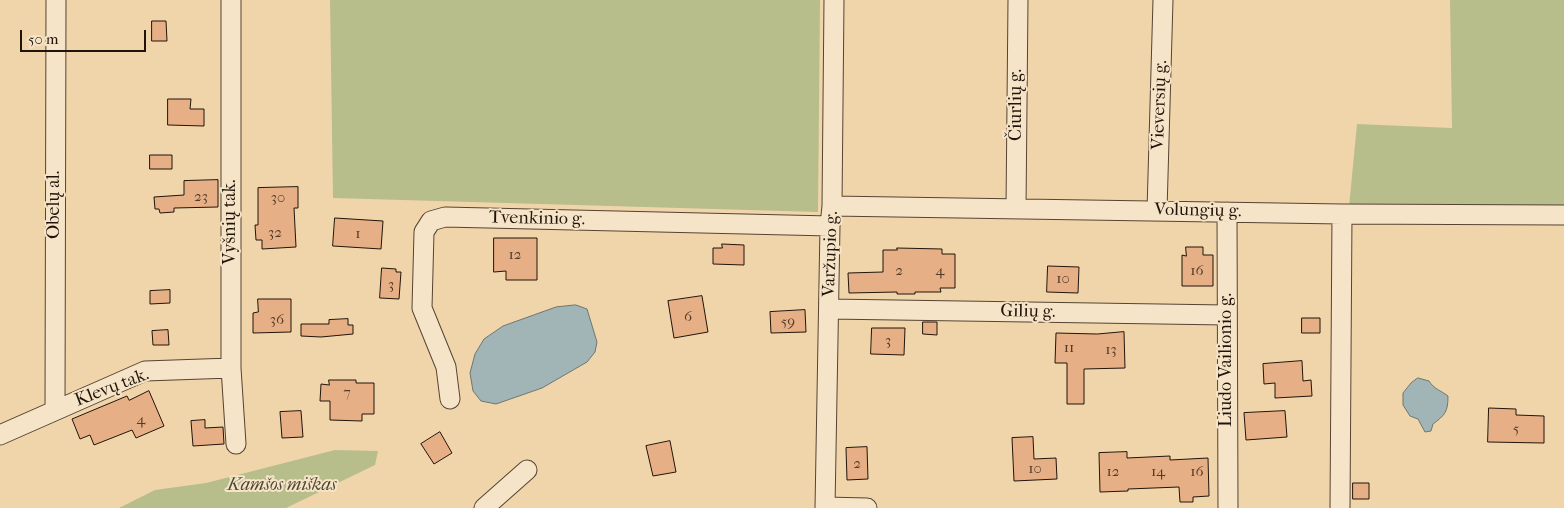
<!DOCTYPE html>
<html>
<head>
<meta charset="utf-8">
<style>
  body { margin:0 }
  #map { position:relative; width:1564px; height:508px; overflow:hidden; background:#f0d5ab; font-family:"IM FELL French Canon",serif }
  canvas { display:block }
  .scale { position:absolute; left:20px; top:30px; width:126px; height:22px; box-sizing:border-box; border:2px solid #21140a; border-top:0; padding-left:6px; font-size:15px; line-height:18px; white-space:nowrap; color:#21140a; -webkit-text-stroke:4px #f5e4c8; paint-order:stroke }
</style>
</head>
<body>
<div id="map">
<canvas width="1564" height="508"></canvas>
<div class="scale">50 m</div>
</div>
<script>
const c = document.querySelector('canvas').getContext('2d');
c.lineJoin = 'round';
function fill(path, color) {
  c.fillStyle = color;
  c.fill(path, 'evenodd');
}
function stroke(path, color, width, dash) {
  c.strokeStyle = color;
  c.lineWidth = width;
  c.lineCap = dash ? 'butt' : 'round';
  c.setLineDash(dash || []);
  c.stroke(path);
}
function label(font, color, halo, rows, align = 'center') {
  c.font = font + ' "IM FELL French Canon",serif';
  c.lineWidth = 4;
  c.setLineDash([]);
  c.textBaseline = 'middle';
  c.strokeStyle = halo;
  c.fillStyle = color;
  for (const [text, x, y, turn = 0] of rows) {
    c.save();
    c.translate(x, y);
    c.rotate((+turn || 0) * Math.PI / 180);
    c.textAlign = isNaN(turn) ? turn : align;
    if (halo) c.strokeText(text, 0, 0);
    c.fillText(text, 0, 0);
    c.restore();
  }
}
fill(new Path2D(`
  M330,0H820L818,212L333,198Z
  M1450,0H1564V210L1349,207L1357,124L1452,128Z
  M335,450L378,451L375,465L286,508H119L155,490L206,483Z`), '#b7be8b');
const water = new Path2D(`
  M576,305L587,309L597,342L595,352L587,362L542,388L496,404L481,401L473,391L470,373L475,354L484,339L503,326L556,307Z
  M1418,378L1429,381C1434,389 1440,390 1448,396C1448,412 1445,415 1433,424L1431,431L1425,432L1418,419L1410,416L1403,405V393L1411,383Z`);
fill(water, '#a1b5b6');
stroke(water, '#6e7571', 1);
const building = new Path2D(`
  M152,21H166L167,41H152Z
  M168,99H191L190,109H204V126L168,125Z
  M150,155H172V169H150Z
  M218,180V207L174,208V212L160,213L159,209H155L154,197L184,195V181Z
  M298,187V208H294L296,247L262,249V240H256L255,225H258V188Z
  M335,218L383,221L381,249L333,246Z
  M494,238H537V280H506V271L494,272Z
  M722,244L744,245V265L713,264V248H722Z
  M1186,247H1203V255H1213V286H1182V255L1186,256Z
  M897,248L942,249V254H955V288H940L941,292H915V294H897V292L849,293L848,273L883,272V250H897Z
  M1048,266L1079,267L1078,293L1047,292Z
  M382,268L396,269V272H401L399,299L380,298Z
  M170,290V303L150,304V291Z
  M702,296L708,332L674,338L668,301Z
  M258,299H291V332L253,333V313L258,312Z
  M805,310L806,332L771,333L770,312Z
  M1302,318H1320V333H1302Z
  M348,319V325H353V334L321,337L301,336V324H329V320Z
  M923,322H937V335L923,334Z
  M872,328H905L904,355L871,354Z
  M168,330L169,345H153L152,331Z
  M1124,332L1125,368L1084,369V404H1067V363H1055L1056,333L1097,334Z
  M1302,361L1303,381L1311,380L1312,396L1275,398V383L1264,384L1263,364Z
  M329,380H356V383H374V414H362V421L330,420V401H320L321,384L329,385Z
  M149,391L164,426L136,438L132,430L94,445L90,435L80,439L72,419L127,396L129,400Z
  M1489,408L1516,409V415L1544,416V443L1488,442Z
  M301,411L303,437L282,438L280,412Z
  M1285,411L1287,437L1246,440L1244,413Z
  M205,420V428L223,427L224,444L193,446L191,421Z
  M440,432L452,453L434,464L421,444Z
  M1033,437L1034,459L1056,458L1057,479L1014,481L1012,438Z
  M670,441L676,472L653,476L646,446Z
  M867,447L868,479L847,480L846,448Z
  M1127,452V458L1170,456V460L1208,458L1209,496L1193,497V502H1180L1179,487L1128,489V491L1100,492L1099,453Z
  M1353,483H1369V499H1353Z`);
fill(building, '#e6af85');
stroke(building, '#21140a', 1);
const minor = new Path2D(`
  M231,0V368L236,444
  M832,206L1342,214L1564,215
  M1016,209L1018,0
  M1157,211L1163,0
  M1227,212L1228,508
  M829,309L1226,315
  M450,399L446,367L422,308L424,232L431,221L445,217L830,226
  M55,410L56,0
  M0,435L145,371L231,368
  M825,507L867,508
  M484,508L527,470
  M825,508L830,226L832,206L834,0
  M1340,508L1342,214`);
stroke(minor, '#554432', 21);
stroke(minor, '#f5e4c8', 19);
label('15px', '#523b29', null, [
  ["23",201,197],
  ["30",278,198],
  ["32",275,233],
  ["1",358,234],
  ["12",515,255],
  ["2",899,271],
  ["4",940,271],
  ["16",1197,271],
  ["10",1063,279],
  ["3",391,285],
  ["6",688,317],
  ["36",277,320],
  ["59",788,322],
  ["3",888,341],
  ["11",1069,348],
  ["13",1111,350],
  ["7",347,393],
  ["4",141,420],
  ["5",1516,429],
  ["2",857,464],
  ["10",1035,469],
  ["12",1113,472],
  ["14",1158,472],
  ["16",1197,472]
]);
label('18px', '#21140a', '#f5e4c8', [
  ["Čiurlių g.",1017,105,-90],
  ["Vieversių g.",1160,105,-88],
  ["Obelų al.",55,205,-90],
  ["Volungių g.",1198,211,1],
  ["Tvenkinio g.",537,219,1],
  ["Vyšnių tak.",231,222,-90],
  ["Varžupio g.",831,254,-88],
  ["Gilių g.",1028,312,1],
  ["Liudo Vailionio g.",1227,360,-90],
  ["Klevų tak.",112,388,-21]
]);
label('italic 18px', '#4e4731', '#f5e4c8', [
  ["Kamšos miškas",282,486]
]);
</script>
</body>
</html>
